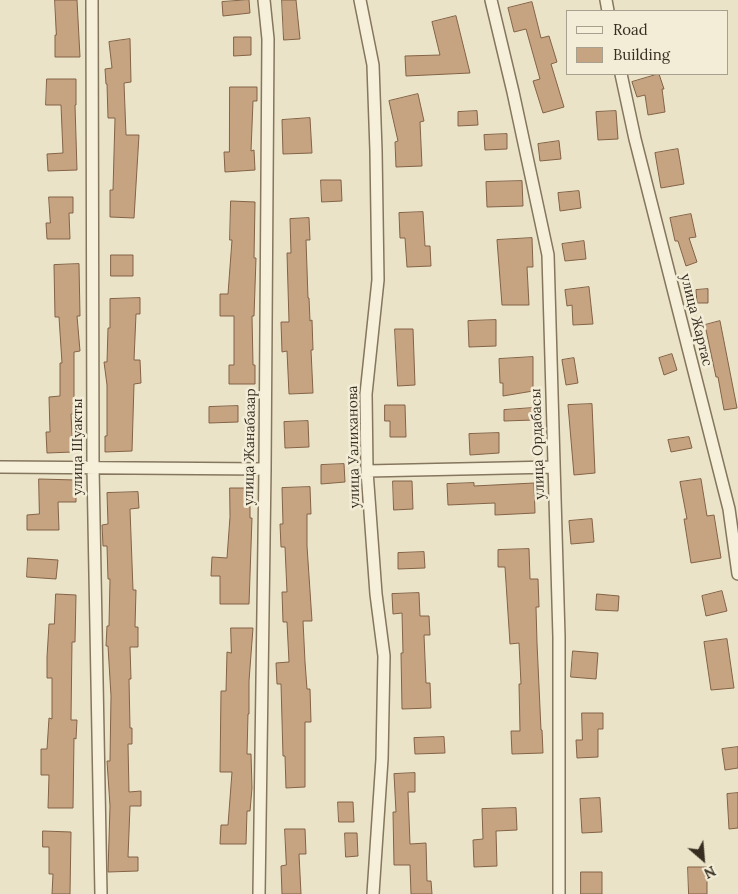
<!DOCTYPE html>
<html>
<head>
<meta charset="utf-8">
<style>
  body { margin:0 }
  #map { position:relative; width:738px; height:894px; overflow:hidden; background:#ebe3c8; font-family:Lora,serif }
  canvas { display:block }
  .legend { position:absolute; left:566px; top:10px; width:162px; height:65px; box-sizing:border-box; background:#f3edd7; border:1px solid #a8a08e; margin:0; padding:6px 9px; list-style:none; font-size:15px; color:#372d21 }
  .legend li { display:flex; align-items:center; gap:10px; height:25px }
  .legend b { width:25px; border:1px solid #a8a08e }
  .north { position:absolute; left:678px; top:834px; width:50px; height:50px; -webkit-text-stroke:4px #f3edd7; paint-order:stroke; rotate:153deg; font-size:14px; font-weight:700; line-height:20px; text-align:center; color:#372d21 }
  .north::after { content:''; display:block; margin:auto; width:18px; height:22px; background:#372d21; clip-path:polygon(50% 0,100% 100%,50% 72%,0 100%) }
</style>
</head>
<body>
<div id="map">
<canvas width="738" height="894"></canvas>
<ul class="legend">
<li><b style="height:6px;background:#f6f0da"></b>Road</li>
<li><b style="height:14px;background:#c6a381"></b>Building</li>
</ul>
<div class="north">N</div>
</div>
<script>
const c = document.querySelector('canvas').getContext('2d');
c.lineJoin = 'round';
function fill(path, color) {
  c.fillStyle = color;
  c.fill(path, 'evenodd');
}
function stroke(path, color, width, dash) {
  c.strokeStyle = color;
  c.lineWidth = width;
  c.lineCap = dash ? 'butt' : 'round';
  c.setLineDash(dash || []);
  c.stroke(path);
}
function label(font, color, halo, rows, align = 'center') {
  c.font = font + ' Lora,serif';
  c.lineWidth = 5;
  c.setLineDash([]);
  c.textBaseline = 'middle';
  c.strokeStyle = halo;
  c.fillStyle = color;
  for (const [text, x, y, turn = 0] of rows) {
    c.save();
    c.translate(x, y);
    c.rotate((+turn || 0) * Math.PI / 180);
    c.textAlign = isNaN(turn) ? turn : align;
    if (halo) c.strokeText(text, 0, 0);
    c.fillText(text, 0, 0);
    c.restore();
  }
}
const building = new Path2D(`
  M55,0H77L80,57H55V35H56Z
  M249,0L250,13L223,16L222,2Z
  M282,0H296L300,39L284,40Z
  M532,2L541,38L549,36L557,62L551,64L564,107L543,113L533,81L540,79L526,29L514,32L508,8Z
  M456,16L470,73L406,76L405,56L440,55L432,22Z
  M234,37H251V55L234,56Z
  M130,39L131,82L124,83L126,135H139L134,218L110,217V190H113L115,118H108L107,84H106L105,69L112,68L109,42Z
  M659,74L664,89H662L665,112L648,115L645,95L637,97L632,82Z
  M47,79H76V105H75L77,170L48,171L47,154L63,153L61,105H46Z
  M230,87H257V101H253L251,151L254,150L255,170L225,172L224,152H229Z
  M418,94L424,121L420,122L422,166L396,167L395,142L398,141L389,101Z
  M477,111L478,125L458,126V112Z
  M616,111L618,139L598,140L596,112Z
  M310,118L312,153L283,154L282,120Z
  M507,134V149L485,150L484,135Z
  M559,141L561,159L540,161L538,144Z
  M678,149L684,184L661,188L655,153Z
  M321,180H341L342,201L322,202Z
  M522,181L523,206L487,207L486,182Z
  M579,191L581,208L560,211L558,193Z
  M49,197H73V213H69L70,239H47L46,223H50Z
  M231,201L255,202L254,258H256L254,316H252L253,365H255V384H229V365H234V316H220V294H228L232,240H230Z
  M423,212L425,246H430L431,266L407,267L405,238H400L399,213Z
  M691,214L696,237L689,238L697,262L686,266L678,241H675L670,218Z
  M309,218L310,240H306L308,298H309L310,321L312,320L313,350H311L313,393L289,394L287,351L282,352L281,322H289L287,253H291L290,219Z
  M532,238L533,267H527L529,305H502L497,240Z
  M584,241L586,259L565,261L562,244Z
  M111,255H133V276H111Z
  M79,264L80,316H77L80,351L74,352V414H71L73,452L47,453L46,432H50L49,397L60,396V363H62L59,317H55L54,265Z
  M589,287L593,324L573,325L572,305L567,306L565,290Z
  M708,289V303H697L696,290Z
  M140,298V314H136L134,360H140L141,383L134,384L132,451L105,452V436H107V385L104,362H107L108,328H110V299Z
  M496,320V346L469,347L468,321Z
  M720,321L737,408L724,410L718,377H716L705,325Z
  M395,329H413L415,385L398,386Z
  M672,354L677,370L664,375L659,358Z
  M533,357V391L503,396V383H500L499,359Z
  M574,358L578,383L566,385L562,360Z
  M592,404L595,473L574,475L568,405Z
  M385,405H405L406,437H390V421H385Z
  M238,406V422L209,423V407Z
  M533,408L534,420L504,421V410Z
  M308,421L309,447L285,448L284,422Z
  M499,433V453L470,455L469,434Z
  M689,437L692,448L671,452L668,440Z
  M344,464L345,482L321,484V465Z
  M39,479L76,480V502H58L59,530H27V515L39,514Z
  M701,479L707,516L714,515L721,558L691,563L684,519H687L680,482Z
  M393,481H412L413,509L394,510Z
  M474,483V486L534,483L535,513L495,515V503L448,505L447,484Z
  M310,487L311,514H307V546L312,621H303L305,662L307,689H310L311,722H305V787L286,788L285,756H283L281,684H277L276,663L289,662L287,622H283L282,592H287L285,547H281L280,524H283L282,488Z
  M230,488H250V518H252L249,604H220V576H211L212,557L227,558L230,517Z
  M138,492L139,508L130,509L133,590H136L135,627H138V647H130L131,679H129L130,728H132V744H128L129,792L141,791V806H130L128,857H138V871L108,872L110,806L107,761H110L111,696L108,646H106L107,626H109L110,579H108L107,546H103L102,525L108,524L107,493Z
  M592,519L594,542L571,544L569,521Z
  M529,549L530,579H538L539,607H536L537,643L541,730H542L543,753L512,754L511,731H520L519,684H521L519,643L510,644L505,567H498V550Z
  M424,552L425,568L398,569V553Z
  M28,558L58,560L56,579L27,577Z
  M722,591L727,611L706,616L702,596Z
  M419,593L420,616H429L430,635H424L426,683H430L431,708L402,709L401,653H403L402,613L393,614L392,594Z
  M56,594L76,595L75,642H72L71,720H77L76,739L74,738L73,808H48L49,775H41V749H47L49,718L52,719V678H47V657L49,624H54Z
  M597,594L619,596L618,611L596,610Z
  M231,628H253L249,681V714H248L247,754H251L252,788L250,811H247L246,844H220L221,825H228L232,772H220L221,691H226L227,652L231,653Z
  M727,639L734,688L711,690L704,642Z
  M573,651L598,653L596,679L571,677Z
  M582,713H603V729H598V757L577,758L576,740H582Z
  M444,737L445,753L415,754L414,738Z
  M738,747V768L725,770L722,749Z
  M415,773V792H408L410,844L426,843L427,881H431L432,894H411L410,865H394L393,812H396L394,774Z
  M738,793V828L729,829L727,794Z
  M600,798L602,832L582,833L580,799Z
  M338,802H353L354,822H339Z
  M516,808L517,830L496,831L497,866L474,867L473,840L483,839L482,809Z
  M285,829H305L306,854H299L301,894H282L281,866L286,865Z
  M43,831L71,832L70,894H52L53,874H49V847H43Z
  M345,833H357L358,856L346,857Z
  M688,867H707V894H689Z
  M581,872H602V894H581Z`);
fill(building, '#c6a381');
stroke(building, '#836346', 1);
const street = new Path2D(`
  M92,0L93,467L101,894
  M360,0L373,65L376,151L378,280L366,394L367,471L376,594L384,656L382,759L373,894
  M491,0L513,92L548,255L559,637V894
  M606,0L608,11
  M621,74L635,139L729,509L738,574
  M0,467L265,469
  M367,471L553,467
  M259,894L265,469L268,39L264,0`);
stroke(street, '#85765e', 14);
stroke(street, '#f6f0da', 11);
label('14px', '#372d21', '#f3edd7', [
  ["улица Жартас",696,320,76],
  ["улица Ордабасы",538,444,-92],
  ["улица Шуакты",78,447,-90],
  ["улица Жанабазар",250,447,-89],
  ["улица Уалиханова",354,447,-91]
]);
</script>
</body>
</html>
